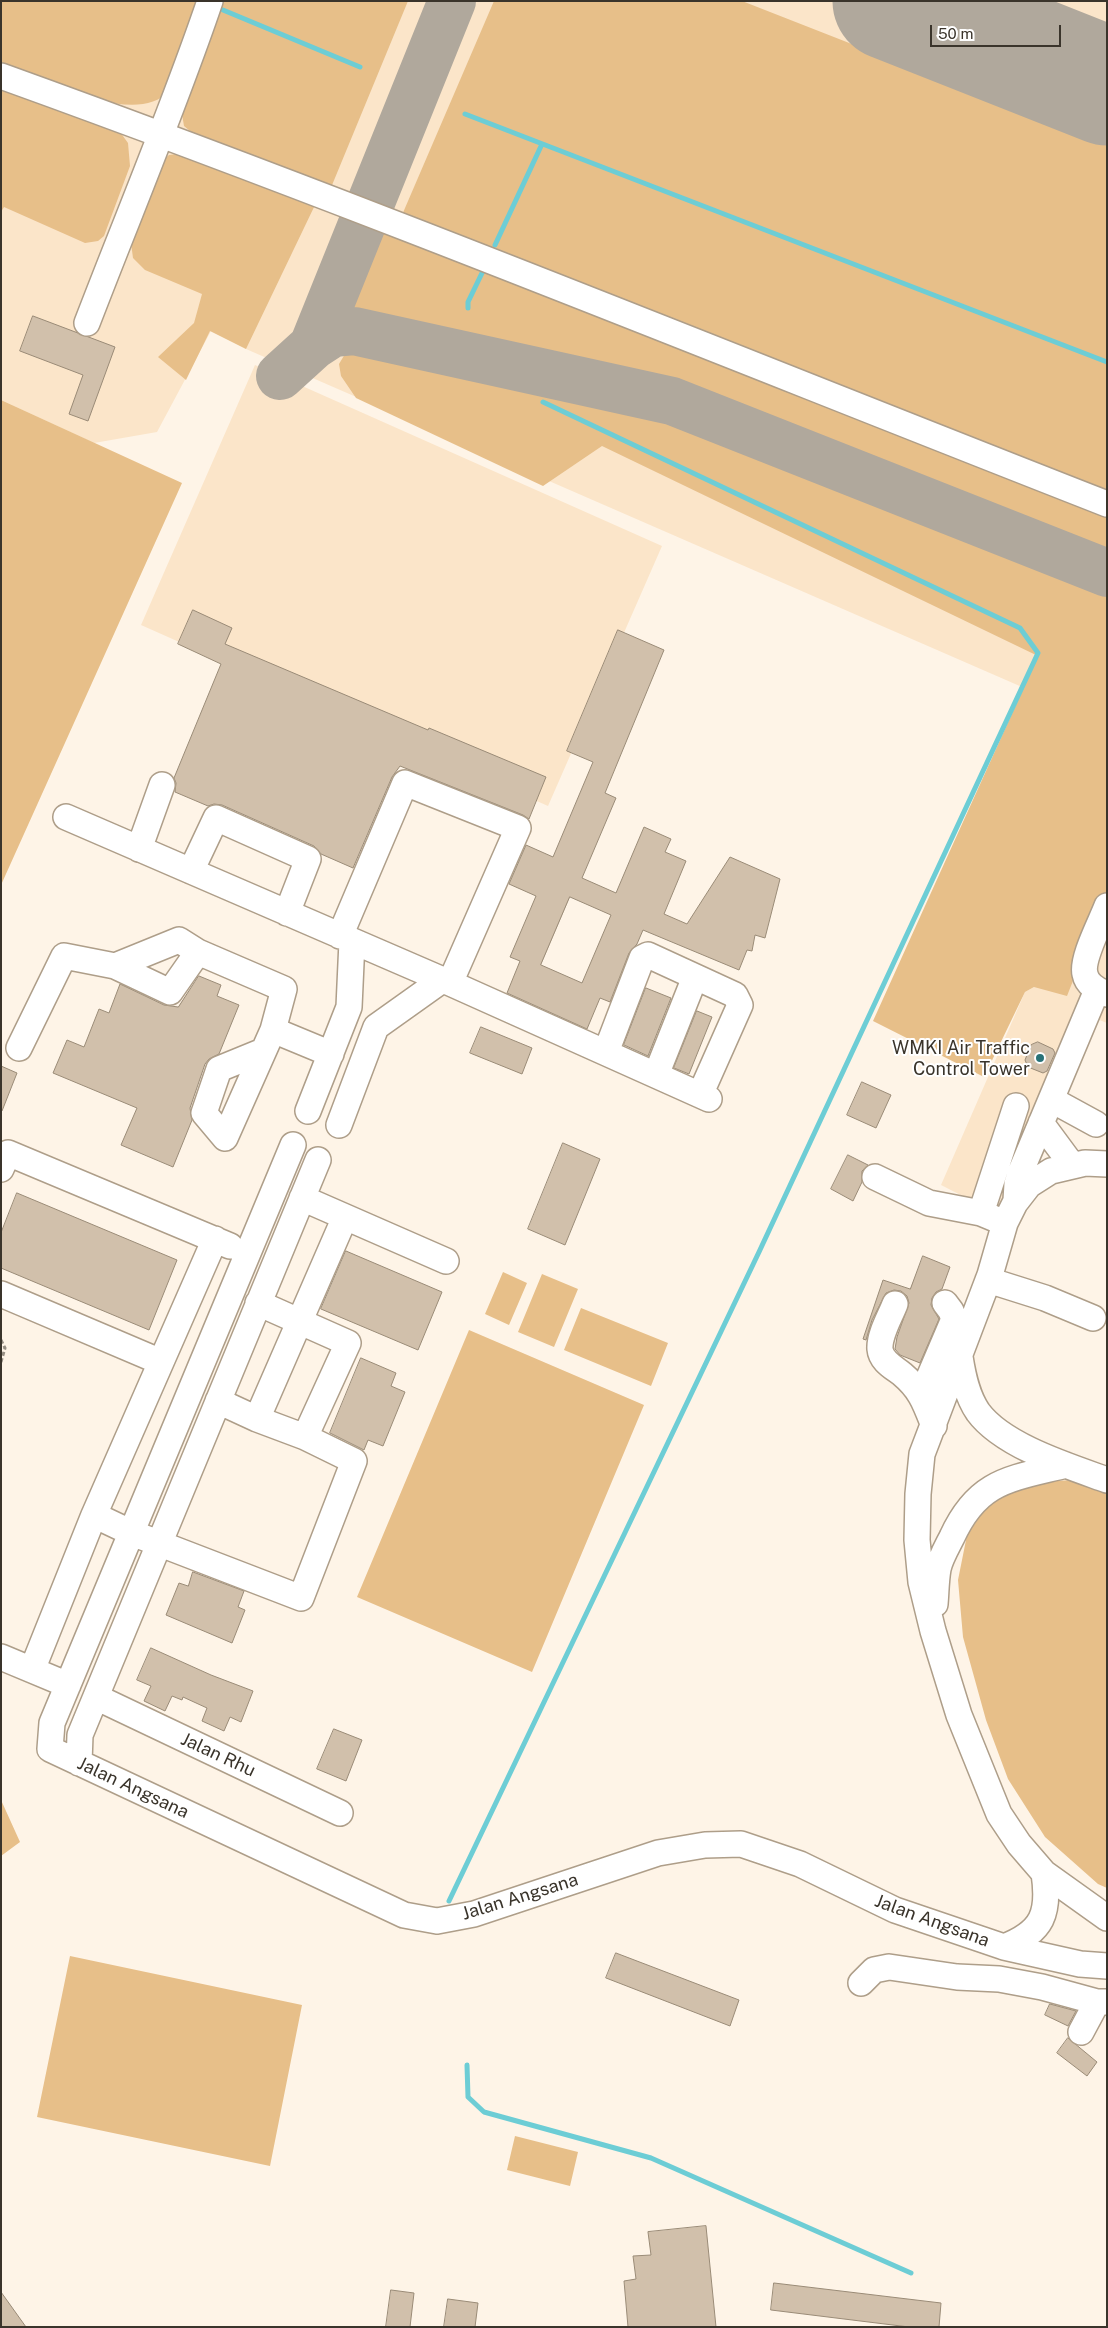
<!DOCTYPE html>
<html>
<head>
<meta charset="utf-8">
<style>
  body { margin:0 }
  #map { position:relative; width:1108px; height:2328px; overflow:hidden; background:#fef4e7; font-family:"Public Sans",sans-serif }
  canvas { display:block }
  .frame { position:absolute; inset:0; border:2px solid #3a342b; pointer-events:none }
  .scale { position:absolute; left:930px; top:25px; width:131px; height:22px; box-sizing:border-box; border:2px solid #3a342b; border-top:0; padding-left:6px; font-size:15px; line-height:18px; white-space:nowrap; color:#3a342b; -webkit-text-stroke:4px #fff; paint-order:stroke }
</style>
</head>
<body>
<div id="map">
<canvas width="1108" height="2328"></canvas>
<div class="frame"></div>
<div class="scale">50 m</div>
</div>
<script>
const c = document.querySelector('canvas').getContext('2d');
c.lineJoin = 'round';
function fill(path, color) {
  c.fillStyle = color;
  c.fill(path, 'evenodd');
}
function stroke(path, color, width, dash) {
  c.strokeStyle = color;
  c.lineWidth = width;
  c.lineCap = dash ? 'butt' : 'round';
  c.setLineDash(dash || []);
  c.stroke(path);
}
function label(font, color, halo, rows, align = 'center') {
  c.font = font + ' "Public Sans",sans-serif';
  c.lineWidth = 4;
  c.setLineDash([]);
  c.textBaseline = 'middle';
  c.strokeStyle = halo;
  c.fillStyle = color;
  for (const [text, x, y, turn = 0] of rows) {
    c.save();
    c.translate(x, y);
    c.rotate((+turn || 0) * Math.PI / 180);
    c.textAlign = isNaN(turn) ? turn : align;
    if (halo) c.strokeText(text, 0, 0);
    c.fillText(text, 0, 0);
    c.restore();
  }
}
fill(new Path2D(`
  M1,1H1107V690L1038,656L1022,687L246,349L211,331L157,432L94,443L1,400Z
  M255,365L662,546L548,806L141,625Z
  M1107,841V1023L1087,1015L1004,1217L941,1185L1025,992L1034,987Z`), '#fbe5c9');
fill(new Path2D(`
  M1,1H203C195,23 187,44 179,66C177,74 175,85 169,91C135,129 41,78 1,62Z
  M216,1H408L330,190L196,136L184,126L181,108Z
  M494,1H742L1107,144V491L402,215Z
  M1,87L120,132L128,143L130,166L104,236L98,241L85,243L4,207L1,212Z
  M185,153L315,205L246,349L210,331L186,380L158,357L194,323L202,294L145,270L133,258L131,243L156,166L169,155Z
  M381,230L1107,512V556L686,390L643,377L363,318C354,313 351,309 351,298Z
  M355,346L412,352L629,397L679,413L1107,583V894L1067,996L1034,987L1025,992L984,1077L873,1021L1038,656L602,446L543,486L356,398L341,376L339,364L348,349Z
  M1,400L182,483L1,885Z
  M503,1272L527,1283L509,1325L485,1314Z
  M542,1274L578,1289L554,1347L518,1332Z
  M581,1308L668,1343L651,1386L564,1350Z
  M469,1330L644,1405L532,1672L357,1597Z
  M1075,1480L1107,1492V1888L1098,1884L1045,1837L1008,1779L986,1720L963,1637L958,1580L967,1535L990,1502L1031,1482Z
  M1,1800L20,1842L1,1856Z
  M70,1956L302,2005L270,2166L37,2117Z
  M515,2136L578,2152L570,2186L507,2170Z`), '#e7bf89');
stroke(new Path2D(`
  M223,10L360,67
  M465,114L1107,362
  M495,245L542,144
  M468,308V302L483,271
  M449,1901L759,1252L1038,653L1020,628L543,402
  M467,2065L468,2097L484,2112L651,2158L911,2273`), '#6dcdd5', 5);
stroke(new Path2D(`
  M313,346L333,333L354,331L672,401L1107,573
  M280,376L313,346L452,1`), '#b0a89c', 48);
stroke(new Path2D(`
  M892,1L1107,86`), '#b0a89c', 119);
const building = new Path2D(`
  M33,316L115,347L88,421L69,414L83,375L20,351Z
  M193,610L232,628L225,644L428,730L429,728L546,777L529,819L523,815L400,766L392,777L353,868L321,854L314,846L222,805L214,804L208,806L175,792L176,783L174,778L221,664L178,644Z
  M618,630L664,650L605,793L616,798L582,878L616,893L644,827L671,839L665,852L686,861L664,914L687,924L730,857L780,879L765,938L755,935L752,951L747,950L739,970L643,930L637,944L629,953L610,1002L600,998L587,1029L507,993L520,961L510,957L536,896L509,884L526,845L553,857L593,762L567,751ZM570,897L611,915L582,983L541,965Z
  M199,976L221,985L217,996L239,1005L219,1054L209,1059L205,1064L190,1108L192,1120L173,1167L121,1145L137,1108L53,1073L67,1040L84,1047L99,1009L109,1013L120,984L164,1005L178,1007Z
  M646,988L671,998L648,1056L624,1045Z
  M697,1011L712,1017L689,1074L674,1068Z
  M481,1027L532,1048L522,1074L470,1053Z
  M1038,1042L1053,1049L1055,1053L1047,1071L1043,1073L1028,1067L1025,1060L1031,1045Z
  M1,1066L17,1073L2,1111H1Z
  M862,1082L891,1095L876,1128L847,1115Z
  M563,1143L600,1159L565,1245L528,1229Z
  M848,1155L868,1165L862,1171V1182L853,1201L831,1189Z
  M17,1193L177,1260L149,1330L1,1268V1233Z
  M346,1251L442,1292L418,1350L321,1309Z
  M923,1256L950,1267L942,1289L936,1292L932,1298L931,1305L939,1319L920,1363L900,1355L895,1349L897,1337L909,1303L907,1296L901,1291L894,1290L886,1293L872,1320L866,1340L863,1339L883,1280L910,1289Z
  M361,1358L396,1373L391,1386L405,1392L383,1446L368,1440L364,1450L330,1433Z
  M193,1572L244,1591L238,1607L245,1610L232,1643L166,1615L179,1583L188,1586Z
  M151,1648L211,1675L253,1691L241,1722L230,1717L224,1731L202,1721L207,1708L183,1697L182,1700L172,1696L165,1711L144,1701L151,1686L137,1680Z
  M334,1729L362,1740L346,1781L317,1769Z
  M616,1953L739,2000L730,2026L606,1978Z
  M1050,2004L1076,2011L1068,2026L1045,2015Z
  M1068,2038L1097,2062L1087,2076L1057,2053Z
  M706,2226L716,2327H628L624,2281L636,2279L633,2256L651,2255L648,2232Z
  M774,2283L941,2303L939,2327H909L771,2310Z
  M391,2290L414,2293L410,2327H386Z
  M1,2292L26,2327H1Z
  M448,2299L478,2303L475,2327H444Z`);
fill(building, '#d1c0ab');
stroke(building, '#9a8b77', 1);
const minor = new Path2D(`
  M1,76C373,210 739,360 1107,504
  M87,323C128,216 173,110 210,1
  M66,817L450,983L709,1099
  M139,849L162,785
  M191,871L216,818L308,859L287,913
  M1107,906C1101,922 1081,959 1085,974C1087,985 1097,990 1107,994
  M340,936L405,783L518,828L450,983
  M179,940L198,952L170,992L115,966Z
  M198,952L284,989L273,1030L331,1054
  M19,1048L64,956L115,966
  M263,1051L219,1069L204,1113L225,1138L273,1030
  M606,1052L642,958L648,955L735,995L740,1005L700,1095
  M656,1075L695,977
  M1052,1100L1096,1124
  M308,1111L349,1007L352,941
  M1041,1123L1072,1165
  M339,1125L376,1027L442,980
  M293,1145L52,1723L50,1749L404,1915L437,1921L474,1914L658,1853L705,1845L741,1844L800,1864L895,1910L1004,1947L1080,1964L1107,1966
  M1107,1164L1085,1163L1051,1171L1029,1185L1015,1203L1005,1223L990,1275L922,1454L918,1494L917,1540L921,1582L933,1631L959,1715L999,1814L1019,1844L1044,1873L1107,1918
  M1,1169L8,1153L230,1246
  M875,1177L929,1203L981,1213L1005,1223
  M302,1198L446,1261
  M1016,1200L1017,1184L1021,1171L1097,990
  M981,1213L1016,1106
  M988,1280L1045,1298L1093,1318
  M1,1294L161,1362
  M258,1303L348,1343L305,1437
  M895,1304C890,1317 879,1335 880,1349C881,1361 893,1367 902,1374C921,1390 925,1403 934,1426
  M960,1357C963,1376 967,1396 978,1412C1003,1446 1068,1466 1107,1480
  M922,1394L954,1319L951,1311L945,1303
  M257,1419L345,1217
  M94,1515L132,1533L301,1598L354,1461L305,1437L257,1419L218,1401
  M935,1604C936,1593 936,1580 938,1569C940,1559 947,1547 952,1537C978,1480 1010,1479 1066,1465
  M1,1657L68,1685
  M32,1670L94,1515L215,1239
  M96,1697L340,1813
  M79,1763L80,1735L318,1160
  M1004,1947C1043,1932 1050,1913 1044,1873
  M861,1983L874,1970L889,1967L957,1977L999,1979L1042,1987L1097,2002H1107
  M1081,2032L1097,2002`);
stroke(minor, '#ae9e89', 28);
stroke(new Path2D(`
  M1,1340L5,1348L1,1362`), '#978f84', 3, [4, 2.5]);
stroke(minor, '#fff', 25);
for (const [x, y, r, color] of [
  [1040,1058,5,"#287278"]
]) {
  const dot = new Path2D();
  dot.arc(x, y, r, 0, 2 * Math.PI);
  c.fillStyle = color;
  c.fill(dot);
  stroke(dot, '#fff', 2);
}
label('18px', '#3a342b', '#fff', [
  ["WMKI Air Traffic",1030,1048],
  ["Control Tower",1030,1069]
], 'right');
label('18px', '#3a342b', '#fff', [
  ["Jalan Rhu",218,1755,25],
  ["Jalan Angsana",133,1788,25],
  ["Jalan Angsana",520,1897,-17],
  ["Jalan Angsana",932,1921,20]
]);
</script>
</body>
</html>
